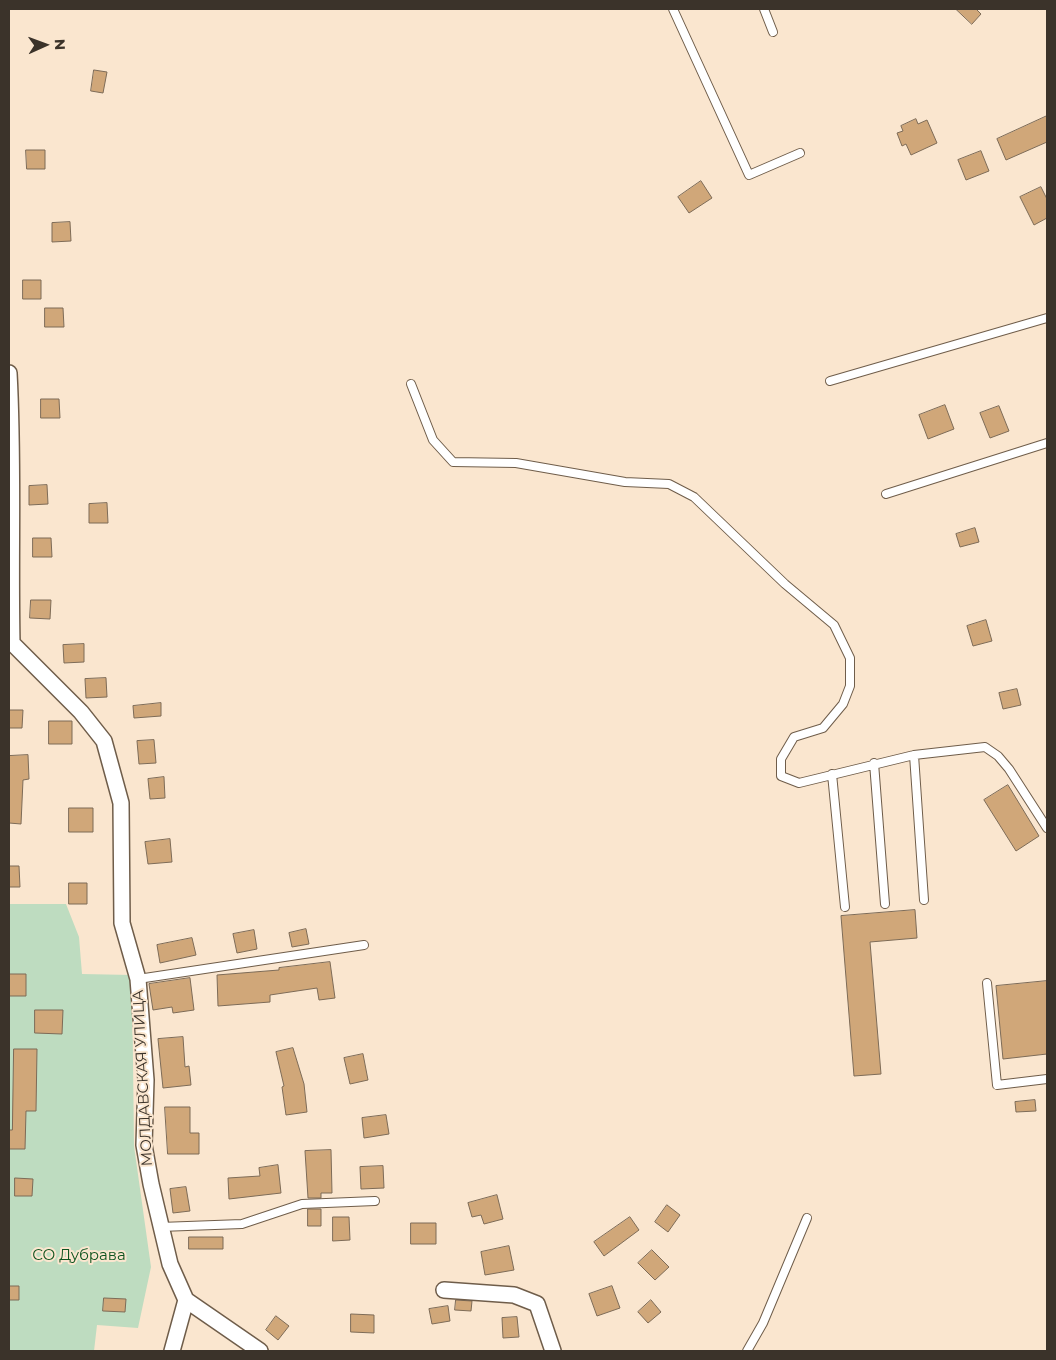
<!DOCTYPE html>
<html>
<head>
<meta charset="utf-8">
<style>
  body { margin:0 }
  #map { position:relative; width:1056px; height:1360px; overflow:hidden; background:#fae6cf; font-family:Montserrat,sans-serif }
  canvas { display:block }
  .frame { position:absolute; inset:0; border:10px solid #3b332a; pointer-events:none }
  .north { position:absolute; left:20px; top:20px; width:50px; height:50px; -webkit-text-stroke:4px #fae6cf; paint-order:stroke; rotate:88deg; font-size:14px; font-weight:700; line-height:20px; text-align:center; color:#3b332a }
  .north::after { content:''; display:block; margin:auto; width:18px; height:22px; background:#3b332a; clip-path:polygon(50% 0,100% 100%,50% 72%,0 100%) }
</style>
</head>
<body>
<div id="map">
<canvas width="1056" height="1360"></canvas>
<div class="frame"></div>
<div class="north">N</div>
</div>
<script>
const c = document.querySelector('canvas').getContext('2d');
c.lineJoin = 'round';
function fill(path, color) {
  c.fillStyle = color;
  c.fill(path, 'evenodd');
}
function stroke(path, color, width, dash) {
  c.strokeStyle = color;
  c.lineWidth = width;
  c.lineCap = dash ? 'butt' : 'round';
  c.setLineDash(dash || []);
  c.stroke(path);
}
function label(font, color, halo, rows, align = 'center') {
  c.font = font + ' Montserrat,sans-serif';
  c.lineWidth = 4;
  c.setLineDash([]);
  c.textBaseline = 'middle';
  c.strokeStyle = halo;
  c.fillStyle = color;
  for (const [text, x, y, turn = 0] of rows) {
    c.save();
    c.translate(x, y);
    c.rotate((+turn || 0) * Math.PI / 180);
    c.textAlign = isNaN(turn) ? turn : align;
    if (halo) c.strokeText(text, 0, 0);
    c.fillText(text, 0, 0);
    c.restore();
  }
}
fill(new Path2D(`
  M9,904H66L79,937L82,974L132,975L134,1146L151,1267L138,1328L97,1325L94,1351H9Z`), '#bedcc0');
const building = new Path2D(`
  M956,9H976L981,14L972,24Z
  M94,70L107,72L103,93L91,91Z
  M1047,116V142L1006,160L997,139Z
  M916,119L918,124L927,120L937,143L911,155L906,144L902,146L897,133L903,131L901,126Z
  M26,150H45V169H27Z
  M981,151L989,171L966,180L958,160Z
  M701,181L712,198L689,213L678,197Z
  M1041,187L1047,199V218L1034,225L1020,197Z
  M70,222L71,241L52,242V223Z
  M23,280H41V299H23Z
  M45,308H63L64,327H45Z
  M41,399H59L60,418H41Z
  M945,405L954,429L928,439L919,415Z
  M999,406L1009,431L990,438L980,413Z
  M47,485L48,504L29,505V486Z
  M107,503L108,523H89V504Z
  M975,528L979,542L960,547L956,534Z
  M33,538H51L52,557H33Z
  M31,600H51L50,619L30,618Z
  M986,620L992,641L973,646L967,626Z
  M84,644V662L64,663L63,645Z
  M106,678L107,697L86,698L85,679Z
  M1017,689L1021,705L1003,709L999,693Z
  M161,703V716L134,718L133,706Z
  M9,710H23L22,728H9Z
  M49,721H72V744H49Z
  M154,740L156,763L139,764L137,741Z
  M28,755L29,779L23,780L21,824L9,823V756Z
  M164,777L165,798L150,799L148,779Z
  M1008,785L1039,836L1016,851L984,800Z
  M69,808H93V832H69Z
  M170,839L172,862L148,864L145,842Z
  M9,866H19L20,887H9Z
  M69,883H87V904H69Z
  M915,910L917,938L870,942L881,1074L854,1076L841,916Z
  M306,929L309,944L292,947L289,933Z
  M254,930L257,949L237,953L233,934Z
  M192,938L196,955L160,963L157,945Z
  M330,962L335,998L319,1000L317,988L270,995V1002L218,1006L217,975L279,970V968Z
  M9,974H26V996H9Z
  M190,978L194,1010L173,1013L172,1007L153,1010L149,984Z
  M1047,981V1054L1003,1059L996,986Z
  M35,1010H63L62,1034L35,1033Z
  M183,1037L185,1067L189,1066L191,1085L163,1088L158,1039Z
  M293,1048L304,1084L307,1112L286,1115L282,1087L284,1086L276,1052Z
  M14,1049H37L36,1111H26L25,1149H9V1130H12Z
  M363,1054L368,1080L350,1084L344,1058Z
  M1035,1100L1036,1111L1016,1112L1015,1102Z
  M165,1107H190V1133H199V1154H168Z
  M386,1115L389,1134L364,1138L362,1118Z
  M331,1150L332,1193H321V1198H308L305,1151Z
  M278,1165L281,1193L229,1199L228,1178L260,1176L259,1168Z
  M383,1166L384,1188L361,1189L360,1167Z
  M15,1178L33,1179L32,1196H15Z
  M186,1187L190,1211L173,1213L170,1189Z
  M497,1195L503,1219L484,1224L481,1215L472,1217L468,1203Z
  M667,1205L680,1215L668,1232L655,1222Z
  M308,1209H321V1226H308Z
  M333,1217H349L350,1240L333,1241Z
  M630,1217L639,1230L604,1256L594,1242Z
  M411,1223H436V1244H411Z
  M189,1237H223V1249H189Z
  M509,1246L514,1270L485,1275L481,1252Z
  M652,1250L669,1267L655,1280L638,1263Z
  M9,1286H19V1300H9Z
  M612,1286L620,1308L597,1316L589,1294Z
  M104,1298L126,1299L125,1312L103,1311Z
  M456,1300L472,1301L471,1311L455,1310Z
  M651,1300L661,1312L648,1323L638,1312Z
  M448,1306L450,1321L432,1324L429,1309Z
  M351,1314L374,1315V1333L351,1332Z
  M276,1316L289,1326L278,1340L266,1330Z
  M517,1317L519,1337L503,1338L502,1318Z`);
fill(building, '#d0a779');
stroke(building, '#7d6b57', 1);
const lane = new Path2D(`
  M673,9L749,175L800,153
  M764,9L773,32
  M830,381L1047,318
  M411,384L433,440L453,462L516,463L625,482L669,484L694,497L785,584L834,625L850,658V686L843,704L823,728L794,737L781,759V776L799,783L914,755L985,747L998,756L1009,769L1047,828
  M886,494L1047,443
  M914,755L924,900
  M874,763L885,904
  M832,774L845,907
  M138,979L364,945
  M987,983L997,1085L1047,1079
  M160,1227L242,1224L302,1204L375,1201
  M747,1351L763,1323L807,1218`);
const street = new Path2D(`
  M9,373C14,463 10,553 12,643
  M9,643H12L81,712L104,741L121,803L122,923L138,979L146,1080L144,1145L151,1184L170,1264L186,1300L260,1351
  M444,1290L514,1295L537,1304L553,1351
  M172,1351L186,1300`);
stroke(lane, '#6f5d4a', 10);
stroke(street, '#6f5d4a', 18);
stroke(lane, '#fff', 8);
stroke(street, '#fff', 15);
label('15px', '#3b332a', '#fae6cf', [
  ["МОЛДАВСКАЯ УЛИЦА",143,1078,-93]
]);
label('15px', '#0e541f', '#fae6cf', [
  ["СО Дубрава",79,1256]
]);
</script>
</body>
</html>
